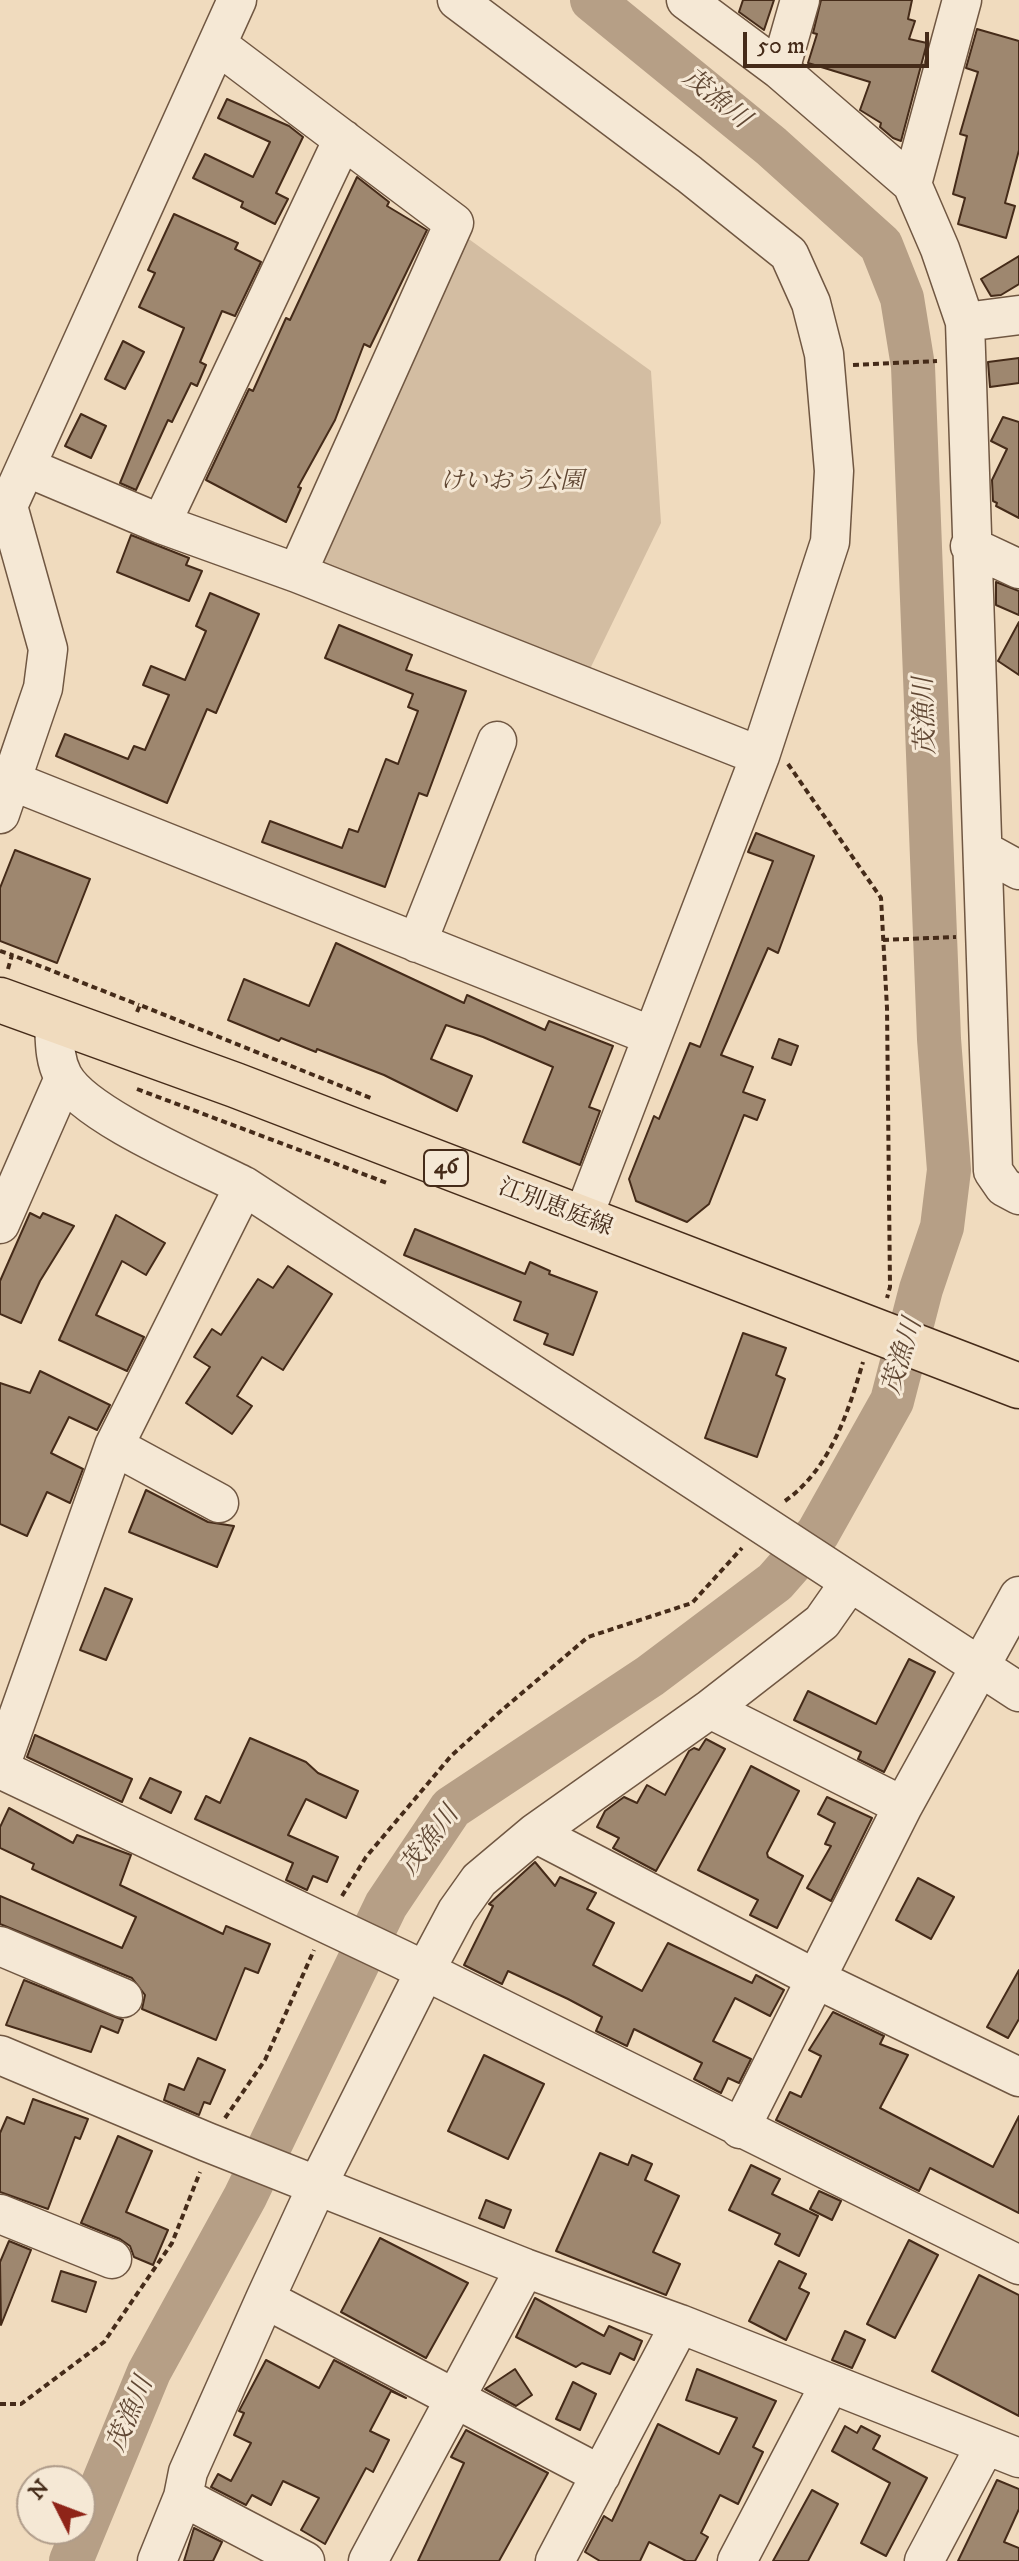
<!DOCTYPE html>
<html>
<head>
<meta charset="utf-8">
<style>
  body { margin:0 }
  #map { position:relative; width:1019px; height:2561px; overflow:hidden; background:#f0dbbe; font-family:"IM FELL DW Pica",serif }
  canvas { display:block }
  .north { position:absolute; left:16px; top:2465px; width:80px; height:80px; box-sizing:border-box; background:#f5e8d5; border:2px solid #af9c8a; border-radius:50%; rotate:312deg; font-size:22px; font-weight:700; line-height:32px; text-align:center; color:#452b19 }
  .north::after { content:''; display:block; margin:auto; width:28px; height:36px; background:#8f2418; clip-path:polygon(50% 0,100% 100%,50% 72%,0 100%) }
  .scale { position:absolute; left:743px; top:32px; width:186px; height:36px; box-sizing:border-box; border:4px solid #452b19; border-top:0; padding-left:10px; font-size:24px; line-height:28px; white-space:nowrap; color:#452b19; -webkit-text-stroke:6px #f5e8d5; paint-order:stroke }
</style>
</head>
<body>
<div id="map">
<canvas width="1019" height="2561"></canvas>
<div class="north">N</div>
<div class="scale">50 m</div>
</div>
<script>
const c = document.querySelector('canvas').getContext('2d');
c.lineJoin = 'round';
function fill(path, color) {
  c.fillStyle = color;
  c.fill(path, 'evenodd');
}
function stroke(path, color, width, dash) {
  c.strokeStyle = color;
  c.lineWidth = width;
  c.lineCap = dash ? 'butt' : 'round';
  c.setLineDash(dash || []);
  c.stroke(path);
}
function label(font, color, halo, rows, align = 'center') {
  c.font = font + ' "IM FELL DW Pica","Noto Serif JP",serif';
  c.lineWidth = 6;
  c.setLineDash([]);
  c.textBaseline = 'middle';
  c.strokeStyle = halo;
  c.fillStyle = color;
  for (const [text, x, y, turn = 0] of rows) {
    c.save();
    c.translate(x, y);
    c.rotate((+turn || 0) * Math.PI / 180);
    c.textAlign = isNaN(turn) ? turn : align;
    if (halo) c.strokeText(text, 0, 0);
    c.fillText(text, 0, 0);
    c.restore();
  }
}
fill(new Path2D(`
  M466,237L651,371L661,523L588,673L314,560Z`), '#d3bda2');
stroke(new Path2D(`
  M71,2561L149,2372L245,2197L386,1905L451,1808L650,1676L775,1582L818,1533L892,1401L921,1289L942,1227L949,1170L939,1039L913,366L902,298L881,245L771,146L592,0`), '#b69f86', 44);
const building = new Path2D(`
  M743,0H774L764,30L739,12Z
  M821,0H912L908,19L915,21L909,39L927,43L901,141L893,138L880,127L881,123L860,110L870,82L808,63L817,34L813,33Z
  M977,29L1019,41V150L1005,203L1015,206L1006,238L958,224L965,198L953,194L967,136L960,134L978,72L966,68Z
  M227,99L289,126L303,137L276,193L288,199L275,224L241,207L243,202L193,178L205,154L253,177L270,142L218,118Z
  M357,177L389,202L387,206L427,230L370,347L364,344L335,420L298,487L301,488L286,522L206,480L249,389L253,391L286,318L290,320Z
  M174,214L238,243L235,249L261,262L235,316L222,311L200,362L206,365L197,386L191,383L172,422L168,420L136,490L120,483L184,328L139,307L155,273L148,270Z
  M1019,256V284L1001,295L991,296L981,279Z
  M123,341L144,352L125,389L105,379Z
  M1019,358V383L990,387L988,362Z
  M81,414L106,426L91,458L65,446Z
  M1003,417L1019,422V518L996,506L997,503L993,501L992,480L1007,449L991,441Z
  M131,535L189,558L186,565L202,571L189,601L117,572Z
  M996,582L1019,591V615L996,605Z
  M210,593L259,614L216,713L207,709L167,803L56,756L65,734L128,759L134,746L145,750L169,695L143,685L151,666L185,680L206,631L196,626Z
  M1019,622V675L998,661Z
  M339,625L412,655L406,670L466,691L427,796L419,793L385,887L262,842L270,821L342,848L349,829L358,832L386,759L398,764L418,711L408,707L413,694L325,658Z
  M756,833L814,856L778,953L768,948L721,1055L753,1067L743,1092L765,1100L757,1120L744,1115L709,1204L687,1222L636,1201L629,1179L654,1116L659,1119L690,1043L700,1047L773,861L748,852Z
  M15,850L90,879L57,963L0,941V888Z
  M336,943L464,1003L467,995L545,1030L549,1021L613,1046L589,1107L600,1111L580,1165L523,1142L553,1067L483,1037L446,1025L431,1059L472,1076L457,1111L384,1075L317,1049L316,1052L281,1038L279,1041L228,1020L244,979L309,1006Z
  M779,1039L798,1046L791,1065L772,1058Z
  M30,1213L40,1218L43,1213L74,1226L40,1281L21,1323L0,1314V1281Z
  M116,1215L165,1243L146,1275L122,1261L96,1315L144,1337L127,1371L59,1340Z
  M415,1229L525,1274L530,1262L550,1271L549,1274L597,1292L573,1355L544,1344L548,1334L514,1320L521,1302L404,1255Z
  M288,1266L332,1294L283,1370L262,1357L237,1396L252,1406L232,1434L186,1403L210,1367L194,1357L212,1329L221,1335L258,1279L273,1288Z
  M743,1333L786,1348L776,1375L785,1379L757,1457L705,1438Z
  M40,1371L110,1405L97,1430L69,1417L51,1453L83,1469L70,1503L47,1492L27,1536L0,1524V1383L30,1393Z
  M146,1490L208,1522L234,1526L217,1567L129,1532Z
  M105,1588L132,1599L106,1660L80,1650Z
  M909,1659L935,1672L884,1772L858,1759L861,1752L794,1720L808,1691L876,1724Z
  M35,1735L132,1779L122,1802L27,1757Z
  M250,1738L306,1762L318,1773L358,1791L346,1818L306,1799L288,1835L338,1857L327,1882L313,1876L307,1890L286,1880L293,1863L195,1819L206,1796L220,1803Z
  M706,1739L725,1749L656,1871L613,1848L619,1838L597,1827L605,1811L624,1797L637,1803L647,1785L665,1795L689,1751L694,1748L699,1750Z
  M751,1766L799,1791L767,1853L768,1857L803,1876L777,1928L750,1915L758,1900L698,1870Z
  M150,1778L181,1792L171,1813L140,1798Z
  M827,1797L872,1818L831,1901L807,1888L831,1846L825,1844L835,1823L818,1814Z
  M9,1808L73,1843L77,1835L131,1855L120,1885L223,1934L226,1926L270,1944L258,1973L245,1968L216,2040L142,2009L145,1995L132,1978L0,1924V1896L122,1948L136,1917L32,1869L34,1864L0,1848V1827Z
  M535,1862L555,1886L560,1877L596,1893L587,1909L614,1923L593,1965L642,1991L668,1943L752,1983L756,1975L784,1990L770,2016L735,1998L713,2041L751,2059L739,2083L728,2078L721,2093L694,2079L702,2063L634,2029L627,2046L596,2031L602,2017L568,1999L508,1971L502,1984L464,1965L493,1906L489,1904Z
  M918,1878L954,1897L931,1939L896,1920Z
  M1019,1970V2019L1008,2038L987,2027Z
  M24,1980L123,2020L118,2033L101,2026L91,2052L6,2025Z
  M833,2012L884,2036L880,2044L908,2055L880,2108L993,2167L1019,2116V2213L930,2168L919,2191L776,2120L790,2092L801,2097L821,2056L809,2050Z
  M484,2055L544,2084L508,2159L448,2131Z
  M198,2058L225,2070L210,2104L204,2102L199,2115L164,2100L169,2084L184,2090Z
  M33,2099L88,2119L80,2139L75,2137L48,2209L0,2192V2133L7,2117L24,2124Z
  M118,2136L152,2151L126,2212L168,2230L153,2265L134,2257L130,2246L120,2239L81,2223Z
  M600,2153L628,2165L632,2155L652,2164L645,2180L679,2196L653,2252L680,2264L666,2295L556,2251Z
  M751,2165L780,2179L772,2194L818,2216L799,2256L775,2244L780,2234L729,2210Z
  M819,2191L841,2201L832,2220L810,2209Z
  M486,2200L511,2210L504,2228L479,2218Z
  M380,2238L468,2283L426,2358L341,2312Z
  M909,2240L938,2255L895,2338L867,2324Z
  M9,2241L31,2250L1,2325L0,2262Z
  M779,2261L806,2274L799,2288L809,2293L786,2340L749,2321Z
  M61,2271L96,2282L86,2312L52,2301Z
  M979,2275L1019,2295V2416L932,2371Z
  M535,2298L604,2336L609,2326L642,2341L634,2360L620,2353L610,2374L582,2363L576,2367L516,2337Z
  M845,2331L865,2340L852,2368L832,2360Z
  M266,2360L319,2388L334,2360L406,2398L391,2391L370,2431L389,2440L373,2472L366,2468L325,2544L301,2530L319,2498L283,2481L271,2505L252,2495L246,2505L211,2487L218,2474L231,2481L251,2443L234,2435L244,2413L239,2411Z
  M515,2369L532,2395L516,2406L485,2389Z
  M697,2369L776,2401L753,2447L763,2452L738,2504L720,2495L701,2533L708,2537L695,2561H686L649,2542L640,2561H600L585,2552L604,2516L612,2521L658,2424L719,2454L737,2418L686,2400Z
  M573,2382L596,2394L580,2430L556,2419Z
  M845,2426L857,2433L861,2426L880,2436L873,2449L927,2478L886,2556L861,2543L890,2483L832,2451Z
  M466,2430L548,2473L499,2561H418L464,2463L451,2457Z
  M997,2480L1019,2489V2509L1004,2542L1019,2548V2561H958Z
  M812,2490L838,2504L808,2561H773Z
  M194,2528L222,2542L213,2561H184Z`);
fill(building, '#9e876f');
stroke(building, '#452b19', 2);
const minor = new Path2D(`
  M457,0L689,174L789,254L811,303L824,354L834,471L830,542L760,756L582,1220
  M686,0L780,70L912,184L940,249L965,322L993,1171L1004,1187L1019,1195
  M219,46L454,223L297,573
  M780,70L800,0
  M912,184L962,0
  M965,322L1019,315
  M26,467L161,524L297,573L760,756
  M161,524L343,139
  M970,546L1019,569
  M12,781L652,1036
  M0,814L43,688L48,649L8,506L237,0
  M984,851L1019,870
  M417,943L497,741
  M54,1021C55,1041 54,1059 63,1076C85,1116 201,1164 244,1186L1019,1692
  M0,1224L64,1078
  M114,1446L219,1503
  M710,1709L903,1806
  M0,1767L114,1446L244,1186
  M0,1769L403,1960L1019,2265
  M535,1833L818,1980L1019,2077
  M0,1946L123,1998
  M0,2055L207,2142L525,2268L680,2324L1019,2458
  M740,2129L903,1806L1019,1596
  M0,2214L112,2259
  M265,2299L188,2472L183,2497L305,2561
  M601,2475L265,2299L318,2184L425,1971L457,1911L479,1880L535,1833L710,1709L822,1622L850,1582
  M157,2561L183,2497
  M368,2561L525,2268
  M555,2561L680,2324
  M737,2561L830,2384
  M924,2561L985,2446`);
const major = new Path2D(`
  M0,1000L235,1085L1019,1386`);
stroke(minor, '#705742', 41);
stroke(major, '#452b19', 47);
stroke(new Path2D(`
  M853,365L937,361
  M788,764L881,898L887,1008L890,1287L887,1298
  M883,940L956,937
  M0,951L12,955
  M8,969L12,955L139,1005
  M137,1012L140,1005L373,1099
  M137,1089L387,1183
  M785,1501C830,1469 848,1413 863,1362
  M342,1896L366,1857L451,1756L502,1710L588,1637L692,1603L742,1548
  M225,2118L265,2060L314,1950
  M0,2404H21L104,2342L172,2243L200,2172`), '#452b19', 4, [6, 4]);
stroke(minor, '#f5e8d5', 38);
stroke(major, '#f0dbbe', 44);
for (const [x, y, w] of [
  [446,1168,44]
]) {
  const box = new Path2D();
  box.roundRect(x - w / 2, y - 18, w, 36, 6);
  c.fillStyle = '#f5e8d5';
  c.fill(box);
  stroke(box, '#452b19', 2);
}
label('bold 22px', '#452b19', null, [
  ["46",446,1168]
]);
label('italic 24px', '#614834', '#f5e8d5', [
  ["けいおう公園",512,483]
]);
label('24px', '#452b19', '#f5e8d5', [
  ["江別恵庭線",555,1209,21]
]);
label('italic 26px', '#614834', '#f5e8d5', [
  ["茂漁川",715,100,39],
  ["茂漁川",927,716,-92],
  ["茂漁川",904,1357,-73],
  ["茂漁川",431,1842,-53],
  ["茂漁川",132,2415,-67]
]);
</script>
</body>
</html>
